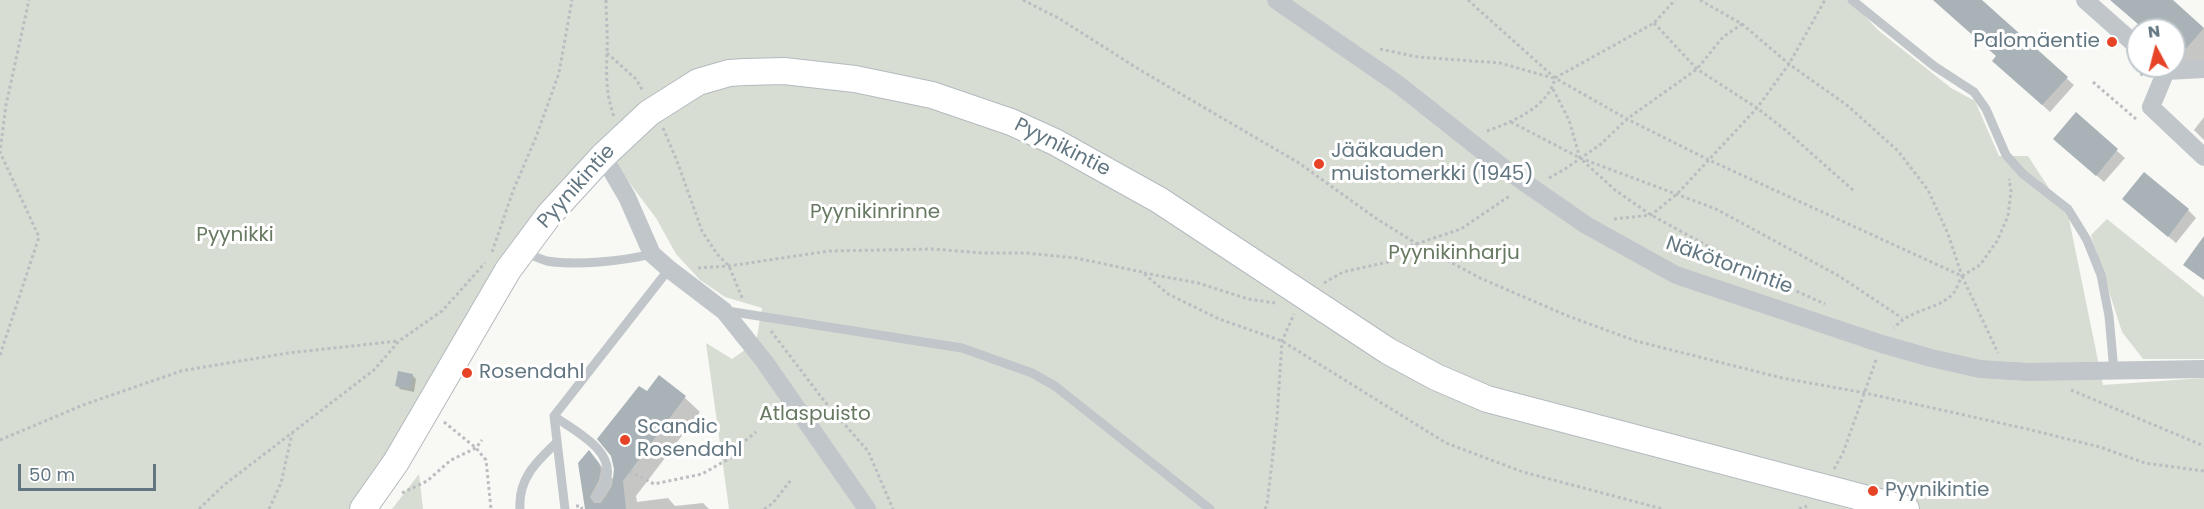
<!DOCTYPE html>
<html>
<head>
<meta charset="utf-8">
<style>
  body { margin:0 }
  #map { position:relative; width:2204px; height:509px; overflow:hidden; background:#f8f8f5; font-family:Poppins,sans-serif }
  canvas { display:block }
  .north { position:absolute; left:2126px; top:18px; width:60px; height:60px; box-sizing:border-box; background:#fff; border:2px solid #c0c8cd; border-radius:50%; rotate:353deg; font-size:16px; font-weight:700; line-height:24px; text-align:center; color:#627681 }
  .north::after { content:''; display:block; margin:auto; width:21px; height:27px; background:#e64327; clip-path:polygon(50% 0,100% 100%,50% 72%,0 100%) }
  .scale { position:absolute; left:18px; top:464px; width:138px; height:27px; box-sizing:border-box; border:3px solid #627681; border-top:0; padding-left:8px; font-size:18px; line-height:21px; white-space:nowrap; color:#627681; -webkit-text-stroke:4px #fff; paint-order:stroke }
</style>
</head>
<body>
<div id="map">
<canvas width="2204" height="509"></canvas>
<div class="north">N</div>
<div class="scale">50 m</div>
</div>
<script>
const c = document.querySelector('canvas').getContext('2d');
c.lineJoin = 'round';
function fill(path, color) {
  c.fillStyle = color;
  c.fill(path, 'evenodd');
}
function stroke(path, color, width, dash) {
  c.strokeStyle = color;
  c.lineWidth = width;
  c.lineCap = dash ? 'butt' : 'round';
  c.setLineDash(dash || []);
  c.stroke(path);
}
function label(font, color, halo, rows, align = 'center') {
  c.font = font + ' Poppins,sans-serif';
  c.lineWidth = 6;
  c.setLineDash([]);
  c.textBaseline = 'middle';
  c.strokeStyle = halo;
  c.fillStyle = color;
  for (const [text, x, y, turn = 0] of rows) {
    c.save();
    c.translate(x, y);
    c.rotate((+turn || 0) * Math.PI / 180);
    c.textAlign = isNaN(turn) ? turn : align;
    if (halo) c.strokeText(text, 0, 0);
    c.fillText(text, 0, 0);
    c.restore();
  }
}
fill(new Path2D(`
  M0,0H1850L1878,30L1951,88L1975,101L1999,156H2028L2069,219L2103,385L2204,378V509H729L706,343L732,359L756,342L762,308L725,297L700,280L676,254L656,218L600,144L409,437L352,509H0Z
  M2107,219L2204,297V359H2143L2122,332L2091,235Z
  M419,474L423,509H392Z`), '#d8ddd4');
fill(new Path2D(`
  M1934,0H1979L2074,85L2050,112L2002,68L1998,57Z
  M2111,0H2170L2204,29V69L2198,76L2174,55V30H2145Z
  M2076,115L2125,158L2104,182L2063,146Z
  M2204,117V140L2194,130Z
  M2124,199L2188,210L2196,218L2176,243Z
  M399,373L413,376L416,379L414,392L400,389L397,385Z
  M660,377L685,398L700,412L636,496L637,502L668,498L675,506L703,503L709,509H586L589,452L614,480L647,393Z`), '#0003');
fill(new Path2D(`
  M1933,0H1982L2068,77L2042,105L1992,61L1996,56Z
  M2110,0H2173L2204,28L2177,59H2174V30H2145Z
  M2076,112L2118,149L2096,176L2053,139Z
  M2144,172L2189,209L2168,237L2122,199Z
  M2204,236V280L2183,265Z
  M398,371L413,374L410,389L395,386Z
  M659,375L686,396L623,481L626,509H585L578,463L589,450L599,463L601,470L599,480L590,497L594,503H601L612,486L614,469L611,456L597,439L639,386L647,391Z`), '#a8b2b7');
const secondary = new Path2D(`
  M363,509L396,462L508,270L549,215L603,156L649,113L698,82L729,73L745,72L784,71L855,79L932,95L1011,122L1055,142L1159,200L1388,351L1436,377L1487,399L1906,509`);
stroke(secondary, '#b3babe', 28);
stroke(new Path2D(`
  M606,0C606,17 608,35 607,52C606,77 606,93 614,117
  M1023,0L1060,19L1140,70L1299,163L1374,217L1417,244L1480,278L1568,316L1636,341L1782,378L1865,393L2027,429L2100,447L2145,463L2204,471
  M1468,0L1555,78L1627,119L1709,160L1962,276L1998,353
  M1700,0L1742,24L1789,64L1848,106L1898,151L1928,190L1948,234L1962,276C1959,281 1957,289 1953,294C1936,311 1911,308 1894,328
  M1654,23L1697,69L1757,108L1784,129L1854,191
  M1380,49L1418,57L1500,63L1553,78
  M607,53L636,79L643,91
  M2133,64L2144,77
  M2093,82L2136,119
  M1553,89L1569,120L1580,158L1615,190L1651,215L1761,275L1825,304
  M1511,122L1580,158L1716,209L1839,276L1902,318
  M663,128L677,161L702,231L717,254L729,266L743,300
  M1487,131C1512,122 1549,107 1555,78L1654,23L1675,0
  M1549,178L1565,169L1601,144L1627,119L1697,69L1723,37L1742,24
  M1614,219L1651,215L1677,194L1757,108L1789,64L1825,0
  M492,252L513,191L536,137L559,73L572,0
  M698,268L729,266L829,251L934,249L982,253H1026L1076,258L1142,272L1168,294L1219,319L1282,341L1446,443L1523,472L1663,509
  M1144,273L1198,283L1248,299L1275,303
  M1962,276L1980,265L1997,241L2008,216L2011,191L2009,179
  M1324,283L1343,272L1388,262L1407,247L1461,229L1511,195
  M771,331L825,402L868,451L893,509
  M0,355L39,237L0,152L6,105L29,0
  M2071,390L2204,446
  M444,422L476,448L486,460L491,509
  M0,440L83,405L181,371L288,353L398,341
  M1834,469L1843,453L1876,360
  M630,471L654,484L702,474L732,457L739,446L756,432
  M402,493L427,481L451,460L476,448L482,440
  M576,506H581L582,509
  M199,509L224,485L374,370L399,341L442,311L485,263
  M269,509L281,483L292,434
  M764,509L772,504L791,480
  M1265,509L1267,505L1277,418L1282,341L1294,314
  M1799,509L1807,506`), '#babec0', 3, [3, 3]);
stroke(new Path2D(`
  M1852,0L1934,66L1974,92L1986,109L2006,155L2023,174L2068,209L2087,240L2101,275L2109,316L2114,371
  M525,252C532,255 539,259 547,261C576,266 623,261 652,254
  M727,311L962,348L1032,373L1055,386L1210,509
  M554,416C574,431 616,450 606,481C605,486 600,492 597,497
  M520,509C518,479 536,462 556,443
  M565,509L554,416L669,269`), '#c0c6c9', 9);
stroke(new Path2D(`
  M1276,0L1399,85L1505,169L1586,225L1676,275L1882,344L1931,358L1980,369L2028,372L2204,369
  M2085,0L2138,47
  M2166,71L2151,107L2204,157
  M2166,71L2204,69
  M603,156L627,197L652,254L669,269L724,311L764,361L867,509`), '#c0c6c9', 18);
stroke(secondary, '#fff', 26);
for (const [x, y, r, color] of [
  [2112,42,6,"#e64327"],
  [1319,164,6,"#e64327"],
  [467,373,6,"#e64327"],
  [625,440,6,"#e64327"],
  [1873,491,6,"#e64327"]
]) {
  const dot = new Path2D();
  dot.arc(x, y, r, 0, 2 * Math.PI);
  c.fillStyle = color;
  c.fill(dot);
  stroke(dot, '#fff', 2);
}
label('20px', '#627681', '#fff', [
  ["Palomäentie",2100,42,"right"],
  ["Jääkauden",1331,152],
  ["muistomerkki (1945)",1331,175],
  ["Rosendahl",479,373],
  ["Scandic",637,428],
  ["Rosendahl",637,451],
  ["Pyynikintie",1885,491]
], 'left');
label('20px', '#627681', '#fff', [
  ["Pyynikintie",1062,148,27],
  ["Pyynikintie",577,187,-48],
  ["Näkötornintie",1729,266,20]
]);
label('20px', '#677961', '#fff', [
  ["Pyynikinrinne",875,213],
  ["Pyynikki",235,236],
  ["Pyynikinharju",1454,254],
  ["Atlaspuisto",815,415]
]);
</script>
</body>
</html>
